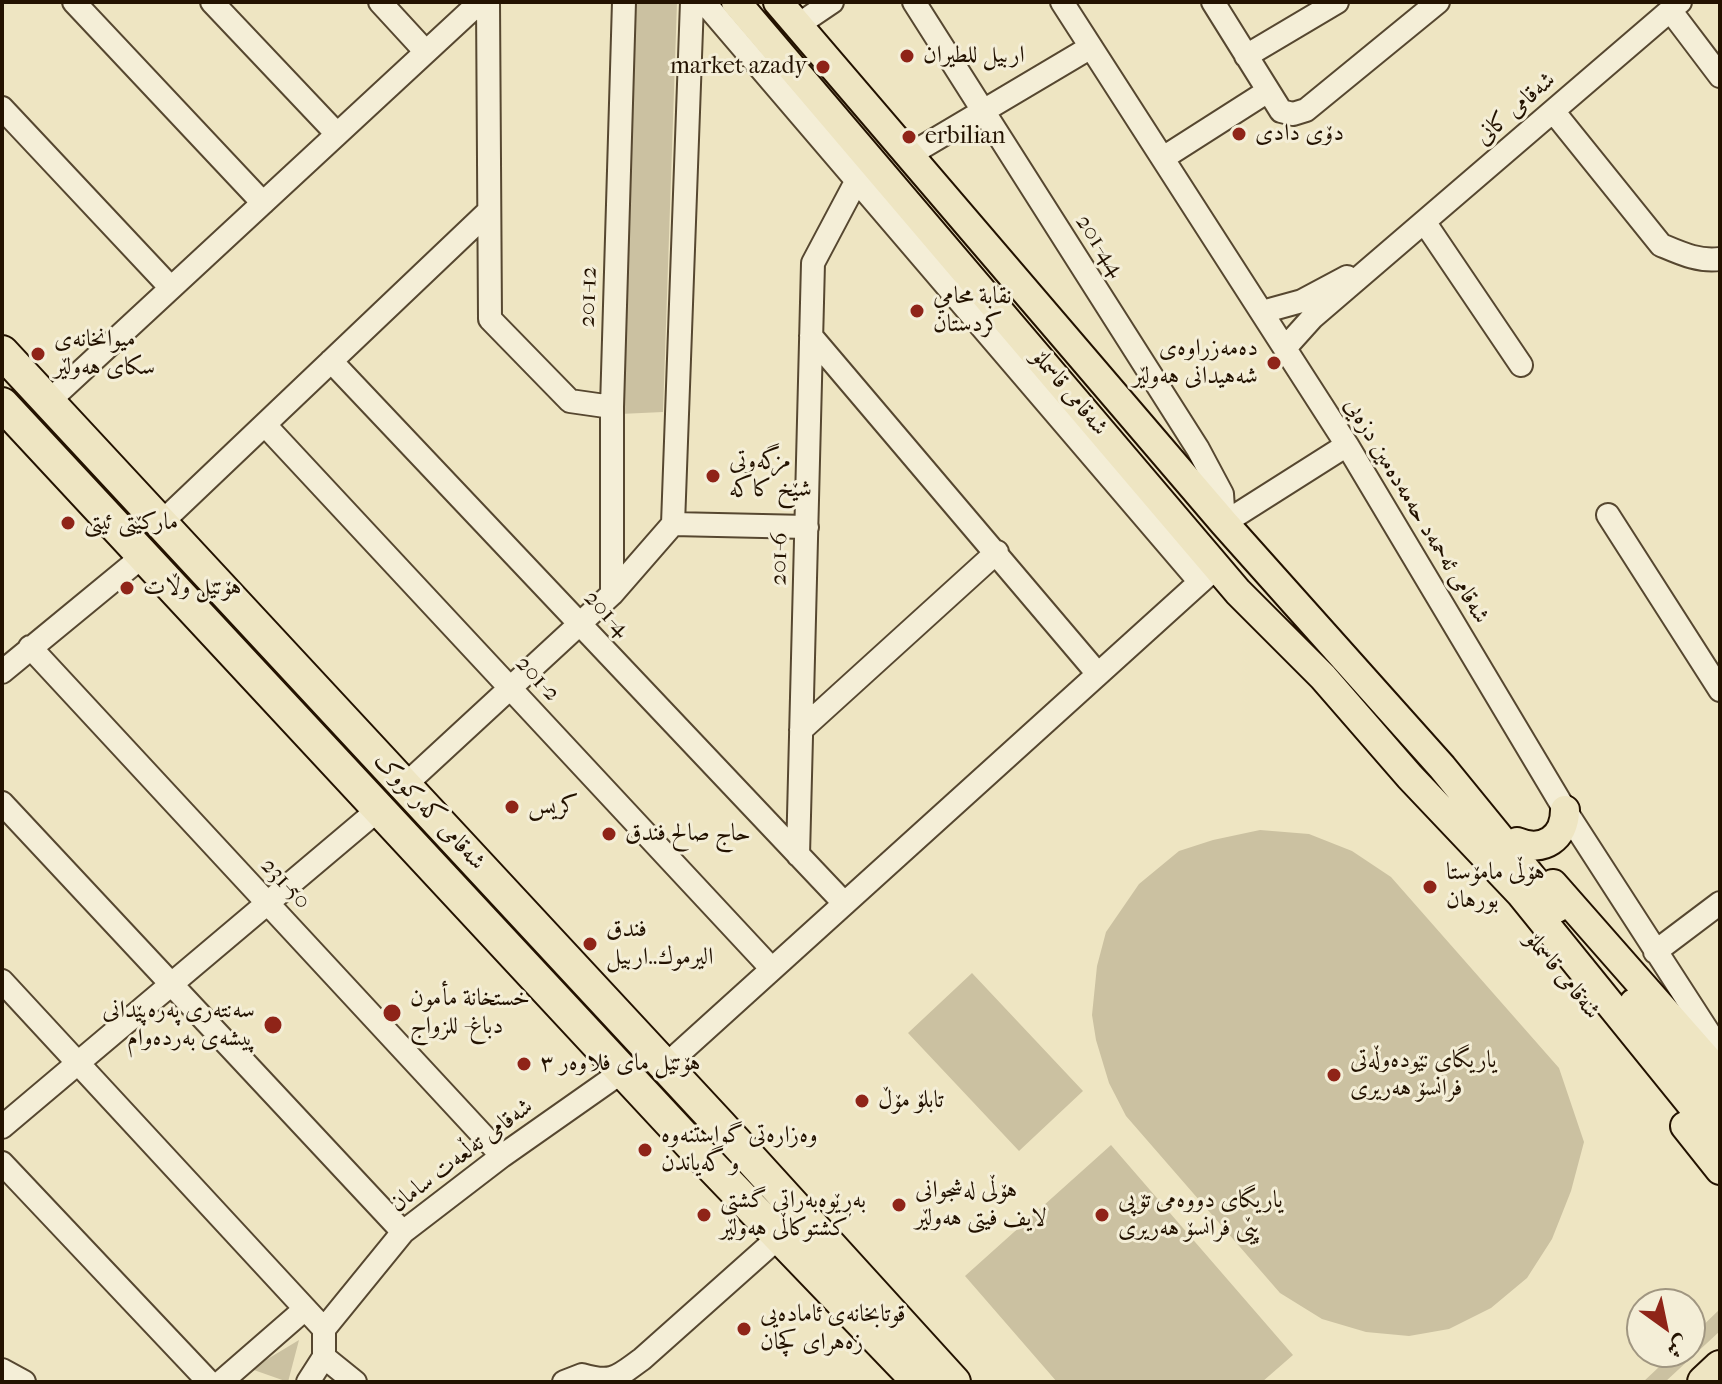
<!DOCTYPE html>
<html>
<head>
<meta charset="utf-8">
<style>
  body { margin:0 }
  #map { position:relative; width:1722px; height:1384px; overflow:hidden; background:#eee5c2; font-family:"IM FELL French Canon",Amiri,serif }
  canvas { display:block }
  .frame { position:absolute; inset:0; border:4px solid #231200; pointer-events:none }
  .north { position:absolute; left:1626px; top:1288px; width:80px; height:80px; box-sizing:border-box; background:#f4eed7; border:2px solid #a09681; border-radius:50%; rotate:147deg; font-size:22px; font-weight:700; line-height:32px; text-align:center; color:#231200 }
  .north::after { content:''; display:block; margin:auto; width:28px; height:36px; background:#8f2418; clip-path:polygon(50% 0,100% 100%,50% 72%,0 100%) }
</style>
</head>
<body>
<div id="map">
<canvas width="1722" height="1384"></canvas>
<div class="frame"></div>
<div class="north">ش</div>
</div>
<script>
const c = document.querySelector('canvas').getContext('2d');
c.lineJoin = 'round';
function fill(path, color) {
  c.fillStyle = color;
  c.fill(path, 'evenodd');
}
function stroke(path, color, width, dash) {
  c.strokeStyle = color;
  c.lineWidth = width;
  c.lineCap = dash ? 'butt' : 'round';
  c.setLineDash(dash || []);
  c.stroke(path);
}
function label(font, color, halo, rows, align = 'center') {
  c.font = font + ' "IM FELL French Canon",Amiri,serif';
  c.lineWidth = 6;
  c.setLineDash([]);
  c.textBaseline = 'middle';
  c.strokeStyle = halo;
  c.fillStyle = color;
  for (const [text, x, y, turn = 0] of rows) {
    c.save();
    c.translate(x, y);
    c.rotate((+turn || 0) * Math.PI / 180);
    c.textAlign = isNaN(turn) ? turn : align;
    if (halo) c.strokeText(text, 0, 0);
    c.fillText(text, 0, 0);
    c.restore();
  }
}
fill(new Path2D(`
  M628,2L677,3L663,412L620,414Z
  M1260,830L1309,834L1352,851L1391,877L1559,1068L1584,1142L1571,1191L1552,1239L1527,1278L1491,1308L1449,1329L1409,1336L1366,1332L1322,1319L1280,1293L1126,1116L1109,1083L1096,1040L1092,1015L1097,966L1106,932L1139,884L1179,851L1213,840Z
  M972,973L1083,1091L1019,1151L908,1033Z
  M1111,1145L1293,1355L1262,1382H1057L965,1276Z
  M1720,1309V1331L1665,1382H1643L1675,1352H1690V1338Z
  M299,1340L288,1382L251,1369Z`), '#cbc1a1');
const minor = new Path2D(`
  M74,2L263,203
  M212,2L337,134
  M380,2L426,52
  M488,2L490,319L570,401L612,407
  M704,2L1200,582
  M914,2L1198,449L1222,494L1224,523L1347,445
  M1062,2L1347,445L1565,810L1720,1050
  M1213,2L1281,111L1293,114L1306,110L1438,2
  M1670,10L1720,76
  M798,25L832,2
  M1246,56L1337,2
  M2,108L171,288
  M1553,111L1661,245C1680,253 1699,262 1720,259
  M909,155L1091,47
  M1163,158L1268,91
  M1425,223L1521,365
  M1262,312L1302,301L1347,277
  M811,336L1098,674
  M1285,348L1312,318L1680,2
  M331,361L844,903
  M48,402L480,2
  M265,425L771,968
  M1608,515L1720,690
  M161,523L489,211
  M673,524L692,2
  M673,524L807,527
  M612,594V407L624,2
  M30,647L502,1156
  M2,672L143,556
  M801,730L997,552
  M404,786L612,594L673,524
  M2,803L403,1232
  M798,855L813,263L857,180
  M1655,952L1720,903
  M2,981L324,1329
  M665,1066L1210,573
  M2,1127L379,809
  M2,1163L209,1382
  M324,1357L355,1382
  M2,1370L24,1382
  M221,1382L305,1309
  M308,1382L324,1357V1329L403,1232L502,1156L623,1071
  M564,1382L582,1375C613,1384 617,1377 642,1359L779,1237`);
const major = new Path2D(`
  M736,2L1238,592L1323,677L1410,777L1520,893L1720,1140
  M778,2L1224,523L1442,767L1557,908
  M1517,842C1543,853 1565,838 1565,810
  M1553,884L1720,1074
  M1634,1003L1720,1108
  M1685,1126L1720,1170`);
const highway = new Path2D(`
  M2,352L720,1125L954,1382
  M2,404L695,1149L919,1382
  M1704,1382L1720,1367`);
stroke(minor, '#564730', 26);
stroke(major, '#231200', 32);
stroke(highway, '#231200', 36);
stroke(minor, '#f4eed7', 22);
stroke(major, '#eee5c2', 28);
stroke(highway, '#eee5c2', 32);
for (const [x, y, r, color] of [
  [907,56,8,"#8f2418"],
  [823,67,8,"#8f2418"],
  [1239,134,8,"#8f2418"],
  [909,137,8,"#8f2418"],
  [917,311,8,"#8f2418"],
  [38,354,8,"#8f2418"],
  [1274,363,8,"#8f2418"],
  [713,476,8,"#8f2418"],
  [68,523,8,"#8f2418"],
  [127,588,8,"#8f2418"],
  [512,807,8,"#8f2418"],
  [609,834,8,"#8f2418"],
  [1430,887,8,"#8f2418"],
  [590,944,8,"#8f2418"],
  [392,1013,10,"#8f2418"],
  [273,1025,10,"#8f2418"],
  [524,1064,8,"#8f2418"],
  [1334,1075,8,"#8f2418"],
  [862,1101,8,"#8f2418"],
  [645,1150,8,"#8f2418"],
  [899,1205,8,"#8f2418"],
  [704,1215,8,"#8f2418"],
  [1102,1215,8,"#8f2418"],
  [744,1329,8,"#8f2418"]
]) {
  const dot = new Path2D();
  dot.arc(x, y, r, 0, 2 * Math.PI);
  c.fillStyle = color;
  c.fill(dot);
  stroke(dot, '#f4eed7', 3);
}
label('24px', '#231200', '#f4eed7', [
  ["اربيل للطيران",923,56],
  ["market azady",807,67,"right"],
  ["دۆى دادى",1255,134],
  ["erbilian",925,137],
  ["نقابة محامي",933,297],
  ["كردستان",933,325],
  ["میوانخانەی",54,340],
  ["سکای هەولێر",54,368],
  ["دەمەزراوەی",1258,349,"right"],
  ["شەهیدانی هەولێر",1258,377,"right"],
  ["مزگه‌وتی",729,462],
  ["شێخ كاكه",729,490],
  ["مارکێتی ئیتی",84,523],
  ["هۆتێل وڵات",143,588],
  ["كريس",528,807],
  ["حاج صالح فندق",625,834],
  ["هۆڵی مامۆستا",1446,873],
  ["بورهان",1446,901],
  ["فندق",606,930],
  ["اليرموك..اربيل",606,958],
  ["خستخانة مأمون",410,999],
  ["دباغ- للزواج",410,1027],
  ["سەنتەری پەرەپێدانی",255,1011,"right"],
  ["پیشەی بەردەوام",255,1039,"right"],
  ["یاریگای نێودەوڵەتی",1350,1061],
  ["فرانسۆ هەریری",1350,1089],
  ["هۆتێل مای فلاوەر ٣",540,1064],
  ["تابلۆ مۆڵ",878,1101],
  ["وەزارەتی گواستنەوە",661,1136],
  ["و گەیاندن",661,1164],
  ["هۆڵی لەشجوانی",915,1191],
  ["لایف فیتی هەولێر",915,1219],
  ["بەڕێوەبەراتی گشتی",720,1201],
  ["کشتوکاڵی هەولێر",720,1229],
  ["یاریگای دووەمی تۆپی",1118,1201],
  ["پێی فرانسۆ هەریری",1118,1229],
  ["قوتابخانەی ئامادەیی",760,1315],
  ["زەهرای کچان",760,1343]
], 'left');
label('24px', '#231200', '#f4eed7', [
  ["شەقامی کانی",1516,109,-41],
  ["201-44",1099,246,57],
  ["201-12",589,297,-88],
  ["شەقامی قاسملۆ",1069,393,50],
  ["شەقامی ئەحمەد حەمەدەمین دزەیی",1416,511,59],
  ["201-6",780,559,-89],
  ["201-4",606,614,47],
  ["201-2",537,679,47],
  ["شەقامی کەرکووک",429,812,47],
  ["231-50",285,884,47],
  ["شەقامی قاسملۆ",1562,976,51],
  ["شەقامی تەڵعەت سامان",462,1156,-37]
]);
</script>
</body>
</html>
